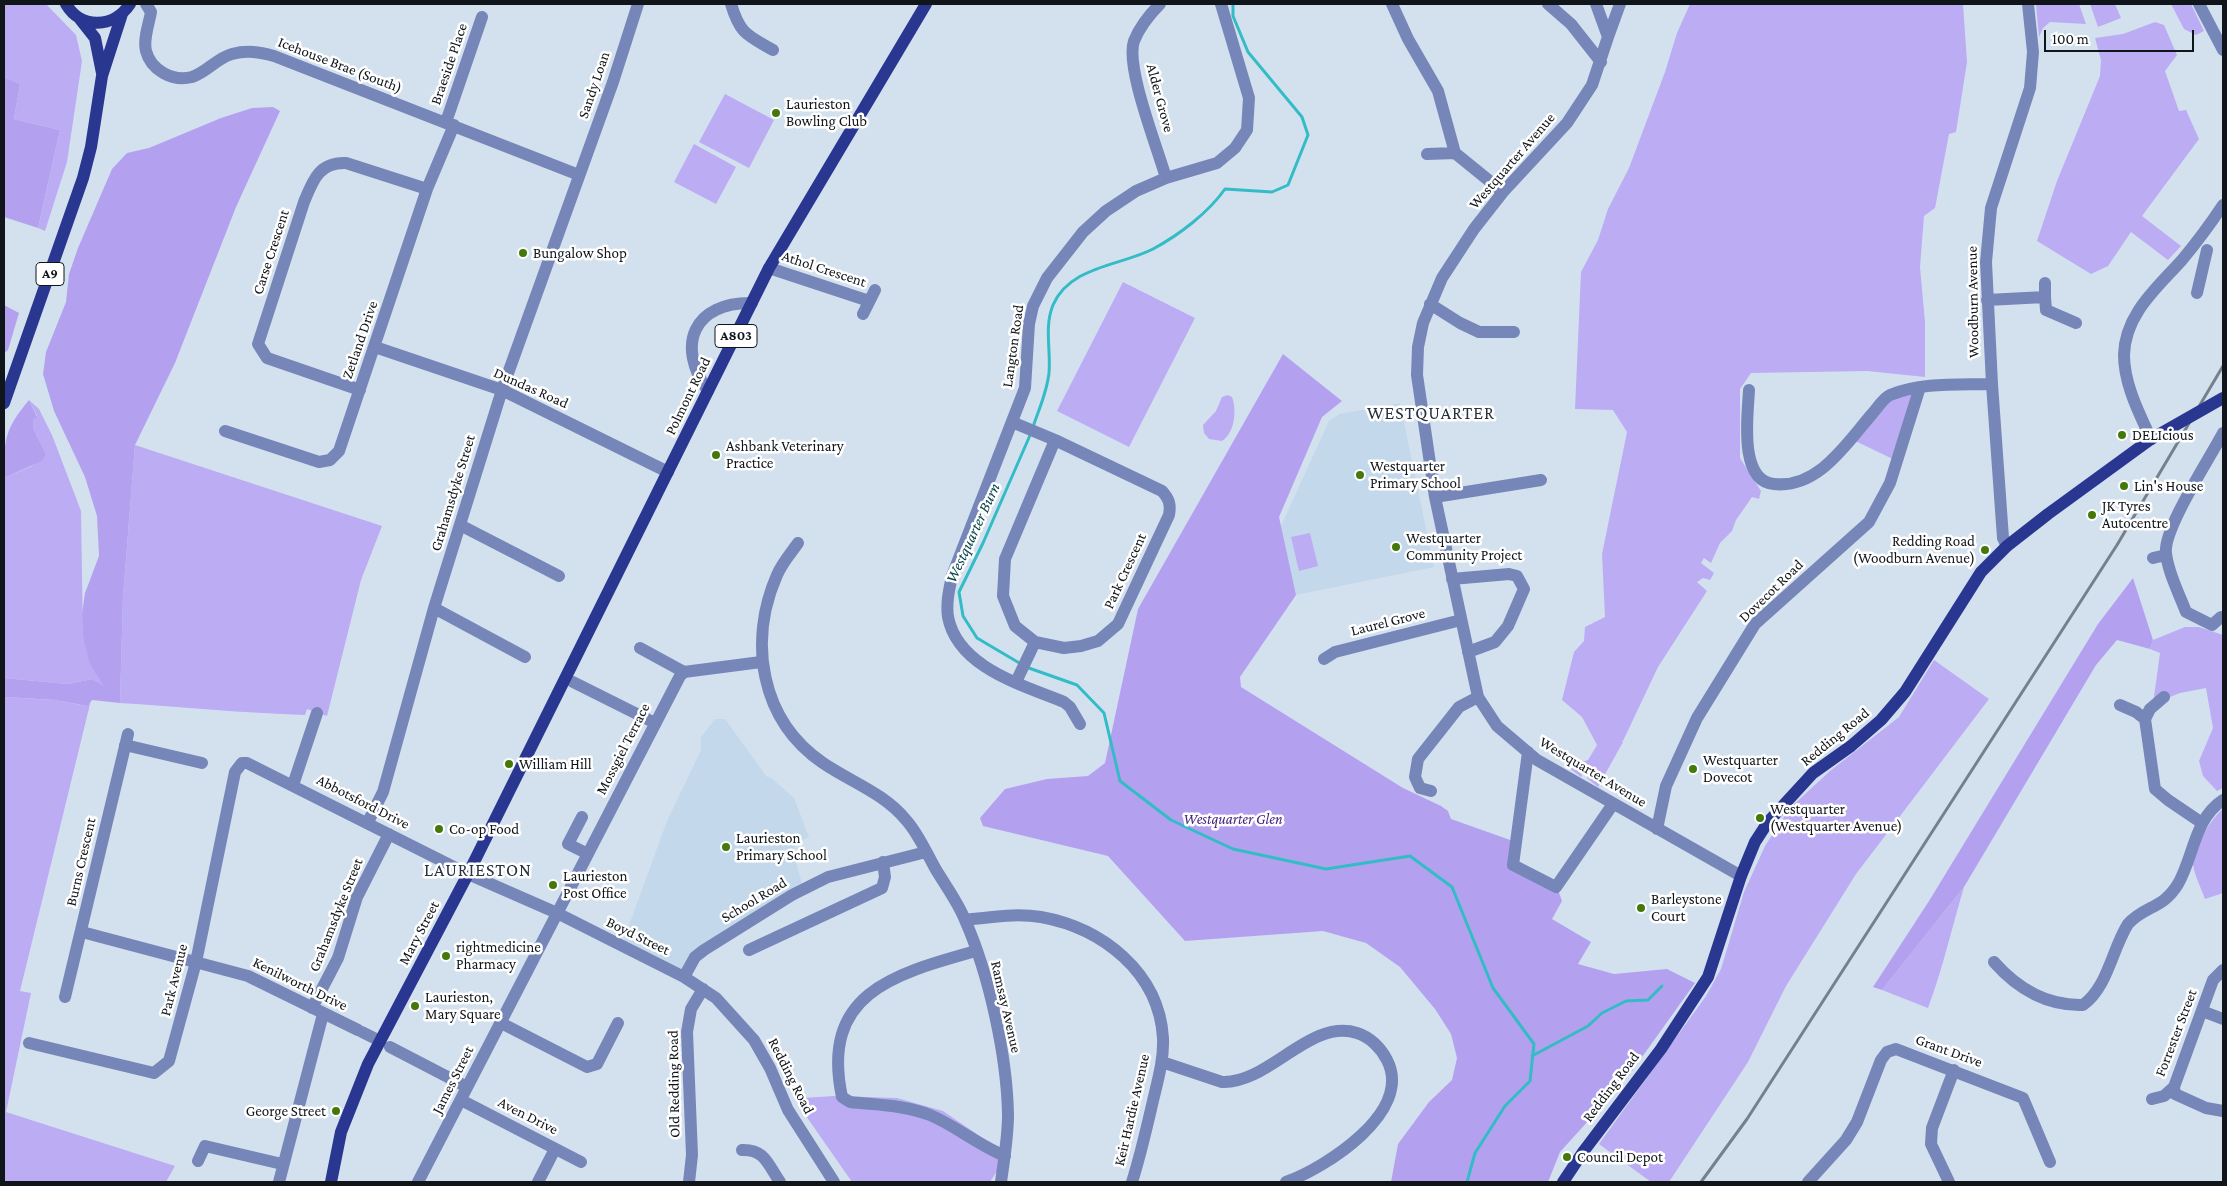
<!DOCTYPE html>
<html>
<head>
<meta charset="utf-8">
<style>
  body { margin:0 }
  #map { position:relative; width:2227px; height:1186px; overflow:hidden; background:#d3e1ef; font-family:"Crimson Pro",serif }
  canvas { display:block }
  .frame { position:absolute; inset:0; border:5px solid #10151a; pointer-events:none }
  .scale { position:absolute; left:2044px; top:30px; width:150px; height:22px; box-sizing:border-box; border:2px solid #10151a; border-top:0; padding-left:6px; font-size:15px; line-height:18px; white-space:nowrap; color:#10151a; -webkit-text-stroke:4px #fff; paint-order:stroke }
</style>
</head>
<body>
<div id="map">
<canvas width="2227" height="1186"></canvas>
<div class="frame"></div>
<div class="scale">100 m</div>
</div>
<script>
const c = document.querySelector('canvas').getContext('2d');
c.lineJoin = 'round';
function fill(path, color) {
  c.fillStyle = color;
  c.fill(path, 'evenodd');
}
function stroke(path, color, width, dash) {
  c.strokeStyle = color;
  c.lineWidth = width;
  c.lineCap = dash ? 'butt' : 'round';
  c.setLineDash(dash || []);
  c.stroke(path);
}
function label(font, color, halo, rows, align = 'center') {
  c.font = font + ' "Crimson Pro",serif';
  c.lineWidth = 5;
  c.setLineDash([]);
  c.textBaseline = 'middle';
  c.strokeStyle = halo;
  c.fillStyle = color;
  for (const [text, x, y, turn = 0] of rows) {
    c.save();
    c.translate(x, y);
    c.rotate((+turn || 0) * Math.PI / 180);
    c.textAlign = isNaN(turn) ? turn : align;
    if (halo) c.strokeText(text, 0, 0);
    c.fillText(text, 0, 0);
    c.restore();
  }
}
fill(new Path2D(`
  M1400,403L1434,567L1296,595L1280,528L1329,421L1339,414Z
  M715,719H725L767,777H770L794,798L809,837L797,842L793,852L804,890L719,940L684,977L621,947L667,821L701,750V737Z`), '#c4d8ec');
fill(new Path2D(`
  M4,4H46L76,35L82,61L67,162L45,231L38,228L60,130L14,119L20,84L4,77Z
  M1690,4H1963L1967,62L1956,132L1949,134L1935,208L1924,216L1920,267L1925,322V377L1867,371L1751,373L1740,389V458L1761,491L1759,499L1752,497L1736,520L1732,531L1720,543L1711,563L1704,558L1701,563L1714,573L1710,580L1703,578L1697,582L1707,591L1658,667L1623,741L1621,740L1623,742L1598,787L1587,778L1592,770L1586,765L1580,772L1582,775L1581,777L1568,767L1588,760L1597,745L1582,717L1562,700L1574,652L1584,641L1585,627L1605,617L1602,554L1627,432L1613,410L1575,409L1581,272L1598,240L1608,209L1629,168L1665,72L1677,33Z
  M2036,4H2079L2086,24L2050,22L2043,28L2039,37Z
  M2090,4H2115L2121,18L2098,27Z
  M2171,4H2191L2204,31L2196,35L2184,29Z
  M2155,22L2164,25L2177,55L2165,71L2179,111L2186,110L2199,139L2142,216L2181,246L2168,260L2131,232L2108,266L2091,274L2037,241L2057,181L2100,76L2101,60L2095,38L2123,34Z
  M725,94L774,120L749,168L699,142Z
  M694,144L736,167L716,204L674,182Z
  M1123,282L1195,318L1129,447L1057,411Z
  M1920,387L1897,461L1851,439L1888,396Z
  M1228,395L1232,397C1237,410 1235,433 1222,441L1209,439L1204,433L1203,425L1216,411L1222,397Z
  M29,400L39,409L52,435L81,511L83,637L105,687L92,679L68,684L4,678V478L32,466L46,454L33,428V420L37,416Z
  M135,445L382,526L361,580L327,716L307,709L305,715C243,713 182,707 120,703L123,597Z
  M1310,533L1318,566L1299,571L1291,537Z
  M2185,627H2199L2223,635V788L2217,791L2203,776L2199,761L2213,728L2206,688L2180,693L2153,704L2160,653L2150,649L2153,640Z
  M1934,660L1989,699L1856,874L1786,986L1748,1062L1669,1182H1651L1599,1144L1706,996L1721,969L1744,892L1765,846L1790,808L1830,771L1899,717Z
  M4,697L55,700L86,706L91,700L20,991L31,993L6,1112L175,1166L166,1182H4Z
  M2223,809V893L2205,899C2201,888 2195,876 2193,865C2191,851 2212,817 2223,809Z
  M1964,887C1952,927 1943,968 1928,1008L1882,990Z
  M834,1096L897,1098L943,1111L990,1143L1001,1165L990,1182H852L797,1103L803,1098Z`), '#bcacf4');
fill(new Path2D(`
  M4,77L20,84L14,119L60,130L38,228L4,217Z
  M273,107L280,111L236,207L175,363L135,445L123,597L120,703L92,700L87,706L55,700L4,697V678L68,684L92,679L104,686L90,664L83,637L82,614L85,593L99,556L97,516L85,477L54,411L43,374L46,352L66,302L69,274L78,248L112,169L127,153L149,148L221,118L252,108Z
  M4,305L19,313L8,350L4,353Z
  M1283,354L1342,401L1322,417L1279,517L1296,595L1240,677L1241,687L1403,788L1441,806L1448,811L1451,819L1513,841L1510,866L1558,890L1562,901L1552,919L1591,942L1578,964L1614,974L1667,969L1695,983L1627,1078L1560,1152L1548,1182H1391L1398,1144L1429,1102L1452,1080L1457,1058L1451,1034L1435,1009L1400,967L1366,943L1323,931L1185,941L1108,856L983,826L980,818L1005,789L1047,779L1088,776L1105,763L1138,609Z
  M29,400L37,417L33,420V428L46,454L42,461L4,478C4,440 4,430 29,400Z
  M2133,578L2153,640L2150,649L2117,640L2096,665L1964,887L1882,990L1873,987L1929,901L2098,624Z`), '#b3a1f0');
stroke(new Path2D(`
  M1033,427C1039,409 1047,392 1049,373C1051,350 1044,327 1053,305C1070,266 1120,266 1153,249C1179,235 1208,213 1225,189L1272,192L1288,185L1308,135L1302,117L1248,52L1233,16V4
  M1021,664L977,638L963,616L959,592L983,543L1031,433
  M1026,667L1077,685L1104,713L1120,781L1171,820L1233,849L1326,869L1410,856L1452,887L1493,988L1534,1044L1530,1081L1505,1106L1475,1153L1467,1182
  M1532,1056L1588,1026L1602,1013L1626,1001L1648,1000L1662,986`), '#33bcc6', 3);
stroke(new Path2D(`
  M146,4L151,12C149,24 143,39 146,51C151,70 172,82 192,77C207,72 217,58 232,54C247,50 259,52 274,56L579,175
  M731,4C740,34 747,35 773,50
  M1160,4C1149,15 1140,26 1134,41C1125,67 1158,149 1166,178
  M1392,4L1408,39L1438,91L1455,153
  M1548,4L1571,24L1601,62
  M1596,4L1608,37L1592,85L1567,123L1503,192L1474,229L1442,278L1423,323L1418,347L1417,375L1435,497L1478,697L1497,726L1537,760L1741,876
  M2199,4L2223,50
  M1608,37L1620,4
  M446,122L482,17
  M1427,154L1455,153L1503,192
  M769,268L869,301
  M2045,283V297
  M2197,293L2207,250
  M1987,300L2045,297L2046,310L2076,323
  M1430,304L1460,323L1479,332H1514
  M863,314L875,290
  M375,347L502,390L668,472
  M360,390L267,358L258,344L304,202C313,180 319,162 346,163L427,189
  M1749,390C1748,413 1738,481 1774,484C1818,489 1846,444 1872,414C1877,409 1883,398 1890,395C1922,382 1958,385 1992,384
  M708,391C675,345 694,302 752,303
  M1012,422L1055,440L1162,491C1169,499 1171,504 1169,515L1118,624L1098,641L1081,646L1064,648L1035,642L1015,626L1003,596L1005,559L1055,440
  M225,431L319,462L330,460L339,451L427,189L454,125
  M2223,433C2210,458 2163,529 2166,553C2168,573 2179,593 2186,612L2212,625L2221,617L2223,618
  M2151,439C2139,413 2124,384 2124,355C2125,314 2157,288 2182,260C2197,242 2211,223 2223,205
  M1435,497L1541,480
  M460,525L559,576
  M798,543C791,553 782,563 777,575C748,641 760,720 823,763C851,782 884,793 906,820C918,833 926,852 935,868C945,885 958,902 965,920C989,974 1007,1056 1008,1115C1008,1137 1004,1160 1001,1182
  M2007,546L2003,538L1992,384L1986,262L1991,208L2030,88L2033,52L2028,4
  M2153,558L2166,555
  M1452,579L1509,574L1517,576L1524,589L1508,626L1495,642L1468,652
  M434,608L525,657
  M640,648L684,672
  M1324,659L1335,652L1461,620
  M573,682L655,723
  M1016,682L1035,642
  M2120,705L2136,712L2145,719L2150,709L2164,697
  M2145,719L2155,789L2168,800L2202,823
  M1080,724L1070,707L1064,702C1023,685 958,668 948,617C946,603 949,590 952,576L1025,388L1029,324L1033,306L1047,278L1083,232L1106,211L1136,191L1166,178L1217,163L1235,148L1247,130L1249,98L1221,4
  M125,745L202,763
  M1528,752L1513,865L1556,887L1613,804
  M293,785L317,713
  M1431,791L1420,788L1415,777L1418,759L1459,707L1478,697
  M582,817L568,844L588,854
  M368,822L383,792L434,608L502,390L613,82L638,4
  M1657,829L1666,786L1697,718L1755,624L1869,522L1890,483L1920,387
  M965,920C990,917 1016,913 1041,917C1102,928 1159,972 1163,1038C1164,1061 1157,1083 1152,1105C1146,1131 1140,1157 1132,1182
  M82,932L248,976L358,1030
  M749,950L882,888L885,877L883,862
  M976,951C894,974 820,993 842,1097L850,1102C876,1105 905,1105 930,1115C956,1126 978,1145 1005,1156
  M1994,962C2017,988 2047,1006 2083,1005C2108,987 2112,949 2128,924C2145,905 2162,910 2178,884C2194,856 2194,819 2223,800
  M684,977L695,957L704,950L792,895L828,877L926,852
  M65,997L128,734
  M312,1008L338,958L357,897L389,834
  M2202,1011L2223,1019
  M501,1023L587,1067L597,1064L618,1023
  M362,1032L380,1041
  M29,1043L154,1073L169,1061L196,962L235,772L242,763H247L468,874L557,913L684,977L716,998L754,1040L770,1068L788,1110L834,1182
  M390,1047L467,1087
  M1162,1062L1222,1082C1269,1084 1310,1018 1357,1033C1370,1037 1381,1048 1387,1060C1414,1112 1325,1168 1286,1182
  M2174,1087L2175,1094L2206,1108L2223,1111
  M2152,1099L2164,1096L2174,1087L2213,980L2223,970
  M461,1100L581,1162
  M742,1150C765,1149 768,1165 780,1182
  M198,1161L205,1146L282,1164
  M279,1182L323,1014
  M418,1182L680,676L684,672L761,662
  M538,1182L555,1149
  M689,1182L692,1155L687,1032L691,1009L703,989
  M1808,1182L1846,1140L1857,1122L1881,1060L1887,1052L1896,1049L2023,1098L2050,1162
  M1949,1182L1931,1144L1932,1128L1954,1070`), '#7786b9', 12);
stroke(new Path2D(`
  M66,4C81,30 114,28 130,4
  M80,19L95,38L102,73
  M4,403L83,178L91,147L102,76L122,14
  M331,1182L341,1132L368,1064L468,874L769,268L926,4
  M1563,1182L1583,1152L1661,1049L1708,977L1741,876L1755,842L1768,822L1813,773L1851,746L1881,720L1905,692L1981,572L2007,546L2048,514L2151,439`), '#2a3791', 12);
stroke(new Path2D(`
  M1701,1182L1747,1119L2117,545L2223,366`), '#76808a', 3);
stroke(new Path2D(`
  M2151,439L2223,398`), '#2a3791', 12);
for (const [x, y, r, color] of [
  [776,113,5,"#44790a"],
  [523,253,5,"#44790a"],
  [2122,435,5,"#44790a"],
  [716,455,5,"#44790a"],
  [1360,475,5,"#44790a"],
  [2124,486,5,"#44790a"],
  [2092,515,5,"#44790a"],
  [1396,547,5,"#44790a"],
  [1985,550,5,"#44790a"],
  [509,764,5,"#44790a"],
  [1693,769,5,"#44790a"],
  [1760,818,5,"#44790a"],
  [439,829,5,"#44790a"],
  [726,847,5,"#44790a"],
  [553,885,5,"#44790a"],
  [1641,908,5,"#44790a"],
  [446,956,5,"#44790a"],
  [415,1006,5,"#44790a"],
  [336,1111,5,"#44790a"],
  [1567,1157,5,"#44790a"]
]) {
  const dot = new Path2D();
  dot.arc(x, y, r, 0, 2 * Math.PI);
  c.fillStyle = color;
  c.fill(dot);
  stroke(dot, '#fff', 2);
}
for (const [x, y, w] of [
  [50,274,28],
  [736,336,42]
]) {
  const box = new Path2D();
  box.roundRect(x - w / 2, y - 11.5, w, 23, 4);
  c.fillStyle = '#fff';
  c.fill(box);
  stroke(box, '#10151a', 1);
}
label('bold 14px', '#10151a', null, [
  ["A9",50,274],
  ["A803",736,336]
]);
label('15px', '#10151a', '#fff', [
  ["Braeside Place",449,64,-71],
  ["Icehouse Brae (South)",340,65,21],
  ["Sandy Loan",594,85,-71],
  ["Alder Grove",1160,98,75],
  ["Westquarter Avenue",1512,161,-49],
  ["Carse Crescent",271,252,-72],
  ["Athol Crescent",824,269,18],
  ["Woodburn Avenue",1973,302,-91],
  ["Zetland Drive",360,340,-71],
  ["Langton Road",1013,346,-82],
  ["Dundas Road",531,388,24],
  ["Polmont Road",688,396,-64],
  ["Grahamsdyke Street",453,493,-73],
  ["Park Crescent",1125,571,-65],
  ["Dovecot Road",1771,591,-44],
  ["Laurel Grove",1388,622,-14],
  ["Redding Road",1835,737,-39],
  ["Mossgiel Terrace",623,749,-63],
  ["Westquarter Avenue",1593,772,31],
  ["Abbotsford Drive",363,802,27],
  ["Burns Crescent",81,862,-77],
  ["School Road",754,900,-31],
  ["Grahamsdyke Street",336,915,-68],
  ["Mary Street",419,933,-62],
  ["Boyd Street",638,936,26],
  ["Park Avenue",174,980,-76],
  ["Kenilworth Drive",300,984,26],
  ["Ramsay Avenue",1006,1007,77],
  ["Forrester Street",2176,1033,-69],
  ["Grant Drive",1949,1051,20],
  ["Redding Road",791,1076,63],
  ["James Street",453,1080,-63],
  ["Old Redding Road",674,1084,-91],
  ["Redding Road",1611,1087,-53],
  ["Keir Hardie Avenue",1132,1110,-77],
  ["Aven Drive",528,1116,27]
]);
label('15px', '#10151a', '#fff', [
  ["Laurieston",786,104],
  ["Bowling Club",786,121],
  ["Bungalow Shop",533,253],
  ["DELIcious",2132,435],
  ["Ashbank Veterinary",726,446],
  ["Practice",726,463],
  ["Westquarter",1370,466],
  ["Primary School",1370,483],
  ["Lin's House",2134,486],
  ["JK Tyres",2102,506],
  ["Autocentre",2102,523],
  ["Westquarter",1406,538],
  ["Community Project",1406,555],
  ["Redding Road",1975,541,"right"],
  ["(Woodburn Avenue)",1975,558,"right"],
  ["Westquarter",1703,760],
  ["Dovecot",1703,777],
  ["William Hill",519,764],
  ["Westquarter",1770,809],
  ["(Westquarter Avenue)",1770,826],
  ["Co-op Food",449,829],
  ["Laurieston",736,838],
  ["Primary School",736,855],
  ["Laurieston",563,876],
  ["Post Office",563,893],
  ["Barleystone",1651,899],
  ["Court",1651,916],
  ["rightmedicine",456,947],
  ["Pharmacy",456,964],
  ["Laurieston,",425,997],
  ["Mary Square",425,1014],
  ["George Street",326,1111,"right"],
  ["Council Depot",1577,1157]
], 'left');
label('italic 15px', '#452680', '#fff', [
  ["Westquarter Glen",1233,819]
]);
label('italic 16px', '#064348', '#fff', [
  ["Westquarter Burn",973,533,-65]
]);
c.letterSpacing = '1px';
label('18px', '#28333e', '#fff', [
  ["WESTQUARTER",1431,413],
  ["LAURIESTON",478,870]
]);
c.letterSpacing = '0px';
</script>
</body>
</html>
